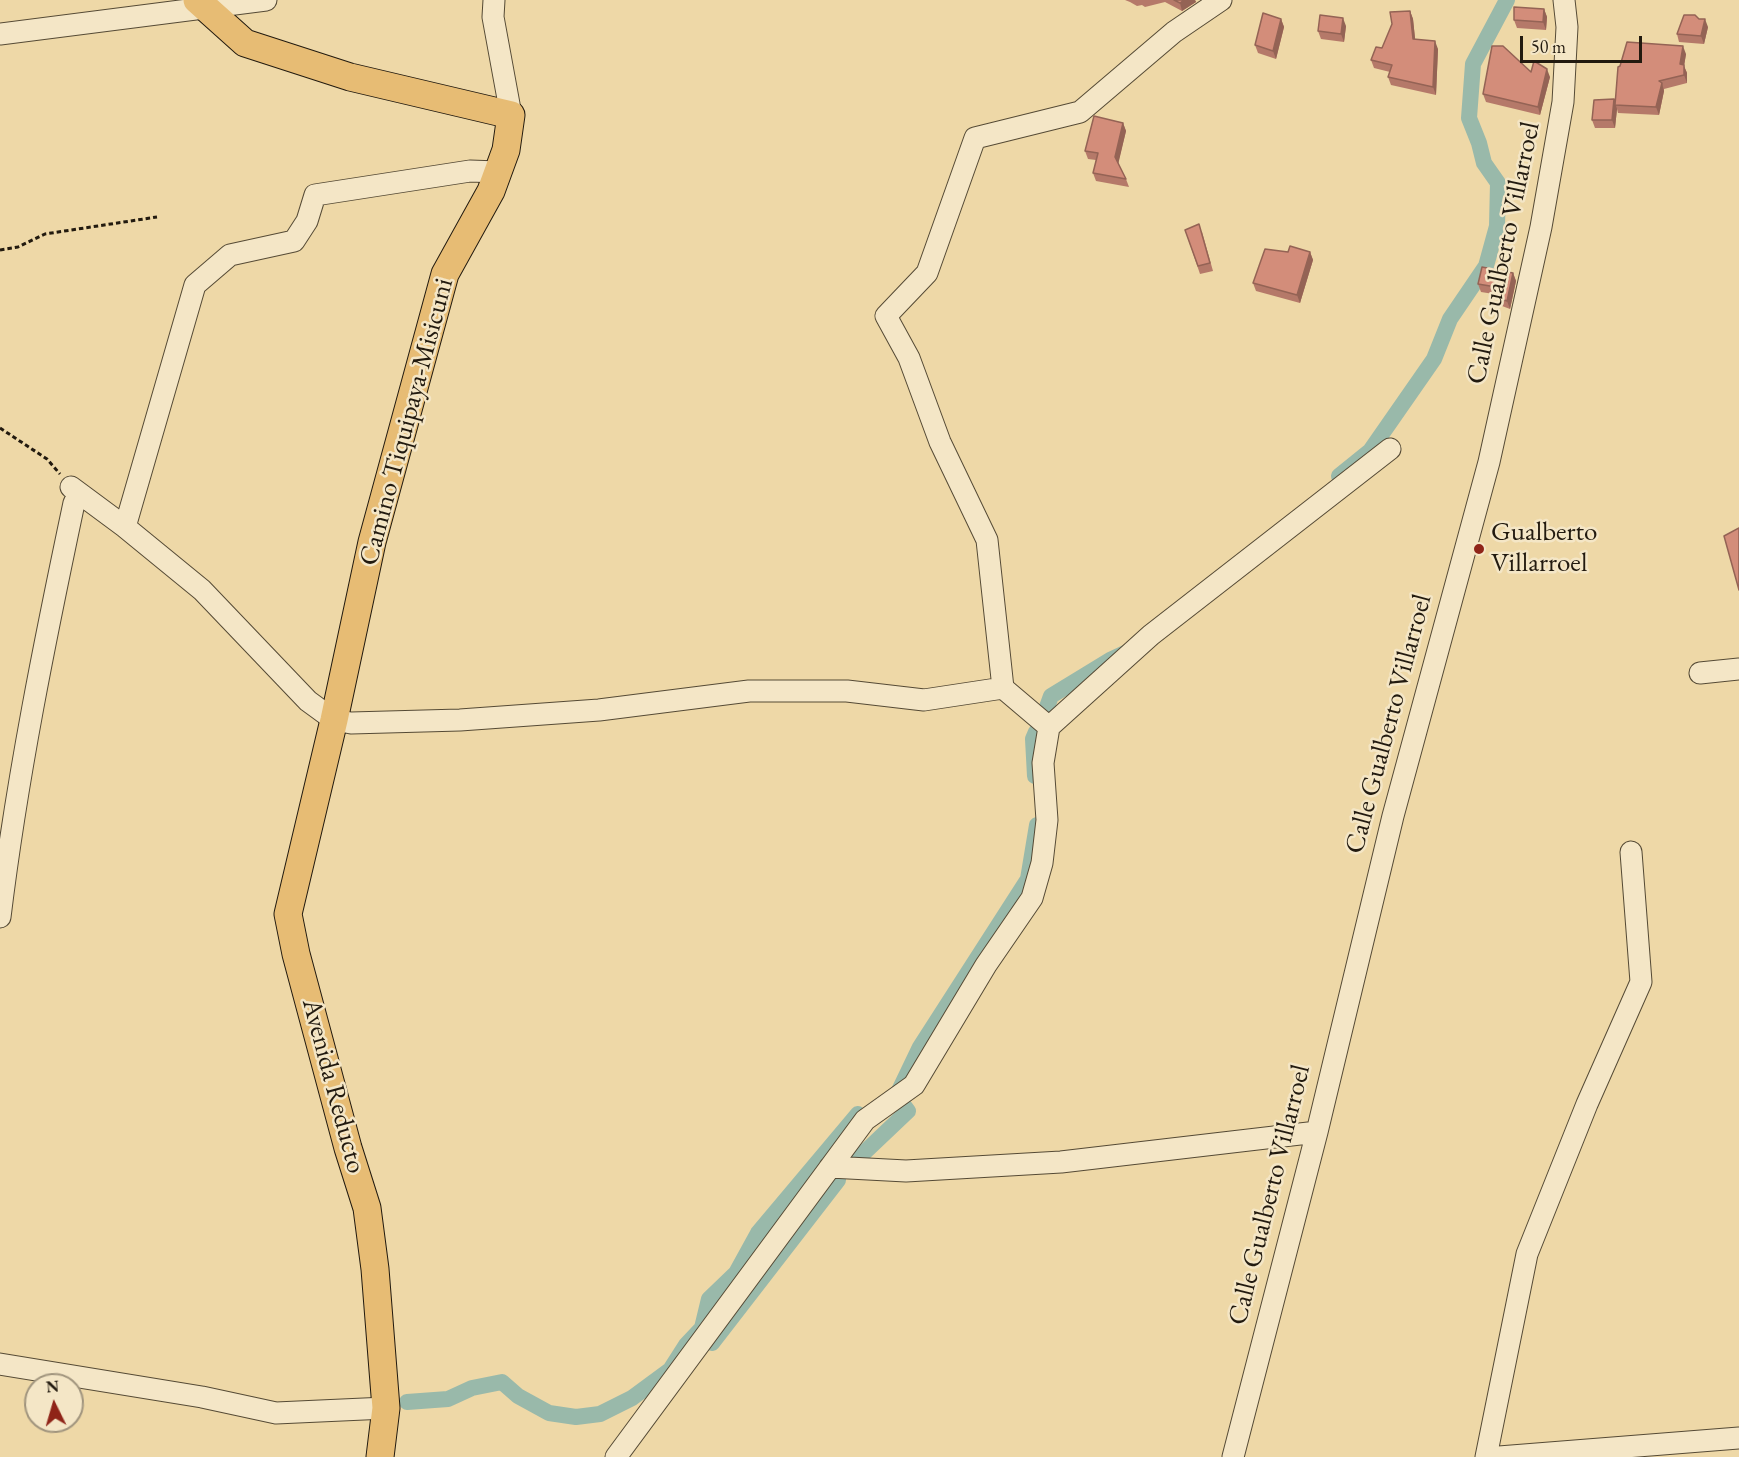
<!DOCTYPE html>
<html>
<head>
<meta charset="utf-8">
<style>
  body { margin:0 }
  #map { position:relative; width:1739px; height:1457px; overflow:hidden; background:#eed8a7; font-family:"EB Garamond",serif }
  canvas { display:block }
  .north { position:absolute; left:24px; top:1373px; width:60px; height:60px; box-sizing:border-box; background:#f4e6c6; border:2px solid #a0947d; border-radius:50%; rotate:355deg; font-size:16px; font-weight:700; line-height:24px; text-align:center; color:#221a0f }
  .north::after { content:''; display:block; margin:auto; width:21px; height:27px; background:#8f2418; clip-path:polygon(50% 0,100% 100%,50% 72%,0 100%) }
  .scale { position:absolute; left:1520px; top:36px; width:122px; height:27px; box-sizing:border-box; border:3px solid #221a0f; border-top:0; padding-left:8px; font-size:18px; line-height:21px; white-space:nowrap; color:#221a0f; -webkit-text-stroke:4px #f4e6c6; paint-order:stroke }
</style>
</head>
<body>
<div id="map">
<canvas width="1739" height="1457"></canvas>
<div class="north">N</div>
<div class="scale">50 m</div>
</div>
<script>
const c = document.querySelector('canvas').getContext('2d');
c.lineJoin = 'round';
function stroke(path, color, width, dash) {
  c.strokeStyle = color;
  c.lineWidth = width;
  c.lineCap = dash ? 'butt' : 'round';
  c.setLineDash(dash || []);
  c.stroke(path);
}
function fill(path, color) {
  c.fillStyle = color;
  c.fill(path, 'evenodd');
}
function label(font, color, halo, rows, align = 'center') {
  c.font = font + ' "EB Garamond",serif';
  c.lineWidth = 5;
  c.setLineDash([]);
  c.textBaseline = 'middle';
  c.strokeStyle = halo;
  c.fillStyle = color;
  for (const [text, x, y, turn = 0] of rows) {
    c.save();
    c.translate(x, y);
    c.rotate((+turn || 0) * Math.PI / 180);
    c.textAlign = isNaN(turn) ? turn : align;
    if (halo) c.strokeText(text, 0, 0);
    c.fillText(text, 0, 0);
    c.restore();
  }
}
stroke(new Path2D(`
  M1339,476L1370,451L1434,359L1450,319L1486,266L1497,226L1498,183L1484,163L1479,143L1469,118L1473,64L1507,0
  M1047,707L1051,696L1110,660L1125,653
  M1035,776L1033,739L1036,732
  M895,1096L897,1095L920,1047L1028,879L1037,825
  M849,1167L908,1111L905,1107
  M712,1343L838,1180
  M407,1402L448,1399L472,1388L502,1382L518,1396L549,1413L576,1417L600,1414L632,1398L670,1370L686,1345L702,1328L709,1299L736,1273L758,1233L858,1114`), '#99b9aa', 16);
const minor = new Path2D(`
  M494,0L493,17L511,115
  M0,34L266,0
  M71,487L125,527L202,590L308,701L334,720L351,723L460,720L599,710L749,691H847L924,700L1003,688
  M125,527L195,285L230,255L294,241L307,221L315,195L470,171L498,172
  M1700,673L1739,669
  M1049,727L1003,688L987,540L940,442L909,358L886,316L927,273L975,138L1080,112L1174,32L1221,0
  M0,917C17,778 45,640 74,503L83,497
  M830,1167L906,1171L1061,1162L1317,1132
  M0,1364L202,1397L276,1413L386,1408
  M616,1457L865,1120L914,1085L986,965L1032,898L1042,863L1047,820L1043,763L1049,727L1151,635L1390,449
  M1233,1457L1317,1132L1393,816L1489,462L1541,227L1563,102L1567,27L1564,0
  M1486,1457L1527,1254L1587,1104L1641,982L1631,852
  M1499,1457L1739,1438`);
const major = new Path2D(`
  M197,0L245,43L350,77L511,115L506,150L491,191L445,274L372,542L334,720L288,914L296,954L348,1148L367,1208L375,1269L386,1408L380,1457`);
stroke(minor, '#554a35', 23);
stroke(major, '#221a0f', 29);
stroke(new Path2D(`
  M0,250L18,247L45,234L157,217
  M0,428L47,459L60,474`), '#221a0f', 3, [4.5, 3]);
stroke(minor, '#f4e6c6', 21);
stroke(major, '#e7bc74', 27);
fill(new Path2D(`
  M1125,0H1195L1196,2L1182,11L1165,2L1145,7L1142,5L1137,6L1130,2Z
  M1544,9L1547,17L1546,30L1517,28L1514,20Z
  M1410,11L1413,19L1415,39L1438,49L1436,95L1391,85L1388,77L1390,72L1374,68L1371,60L1382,48Z
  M1281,19L1284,27L1276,59L1258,53L1255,45Z
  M1346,26L1344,42L1321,39L1318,31Z
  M1708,27L1704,44L1679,42L1677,34Z
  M1686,54L1684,66L1687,73V83L1664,89V91L1659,115L1618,113L1617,109L1615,128H1595L1592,120L1616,103L1620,66Z
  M1531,72L1550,77L1540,115L1486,102L1483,94Z
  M1123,123L1126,131L1118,163L1126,179L1129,187L1096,181L1093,173L1096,160L1088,159L1085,151Z
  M1185,230L1202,232L1213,271L1200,274Z
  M1288,252H1310L1313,260L1300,303L1256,291L1253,283Z
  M1513,273L1516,281L1510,309L1502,306L1499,298L1500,295L1481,292L1478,284Z`), '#b57969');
fill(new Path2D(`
  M1184,0H1195L1196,2L1182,11L1180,3Z
  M1544,9L1547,17L1546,30L1543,22Z
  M1410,11L1413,19L1416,47L1413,39Z
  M1343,18L1346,26L1344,42L1341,34Z
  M1281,19L1284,27L1276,59L1273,51Z
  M1705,19L1708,27L1704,44L1701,36Z
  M1435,41L1438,49L1436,95L1433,87Z
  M1683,46L1686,54L1684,66L1687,73V83L1680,64Z
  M1547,69L1550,77L1540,115L1538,107Z
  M1662,83L1664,91L1659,115L1656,107Z
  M1614,99L1617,109L1615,128L1612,120Z
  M1123,123L1126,131L1118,165L1115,157Z
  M1310,252L1313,260L1300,303L1297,295Z
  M1513,273L1516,281L1510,309L1507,301Z`), '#946355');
const building = new Path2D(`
  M1174,0H1184L1180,3Z
  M1514,7L1544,9L1543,22L1514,20Z
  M1410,11L1413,39L1435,41L1433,87L1388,77L1392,65L1371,60L1376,47L1382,48L1392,24L1390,12Z
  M1263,13L1281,19L1273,51L1255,45Z
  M1320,15L1343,18L1341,34L1318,31Z
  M1684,15H1695L1699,19H1705L1701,36L1677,34Z
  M1627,42L1683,46L1680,64L1684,65V75L1659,81L1662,83L1656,107L1615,105L1618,67L1620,66Z
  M1492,46H1503L1531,72L1534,61L1547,69L1538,107L1483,94Z
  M1614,99L1612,120H1592L1594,100Z
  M1094,116L1123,123L1115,157L1126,179L1093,173L1098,153L1085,151Z
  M1199,224L1210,263L1198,266L1185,230Z
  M1290,246L1310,252L1297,295L1253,283L1265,249L1288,252Z
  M1482,267L1513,273L1507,301L1499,298L1502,288L1478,284Z
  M1739,528V590L1724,536Z`);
fill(building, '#d38d7a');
stroke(building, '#946355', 1.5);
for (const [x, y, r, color] of [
  [1479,549,6,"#8f2418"]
]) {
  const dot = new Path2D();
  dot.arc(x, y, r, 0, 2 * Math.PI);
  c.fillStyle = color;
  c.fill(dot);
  stroke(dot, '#f4e6c6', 2);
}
label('27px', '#221a0f', '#f4e6c6', [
  ["Calle Gualberto Villarroel",1504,253,-78],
  ["Camino Tiquipaya-Misicuni",407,422,-75],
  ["Calle Gualberto Villarroel",1389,724,-75],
  ["Avenida Reducto",333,1086,75],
  ["Calle Gualberto Villarroel",1270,1195,-76]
]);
label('27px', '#221a0f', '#f4e6c6', [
  ["Gualberto",1491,533],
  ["Villarroel",1491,564]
], 'left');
</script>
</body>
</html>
